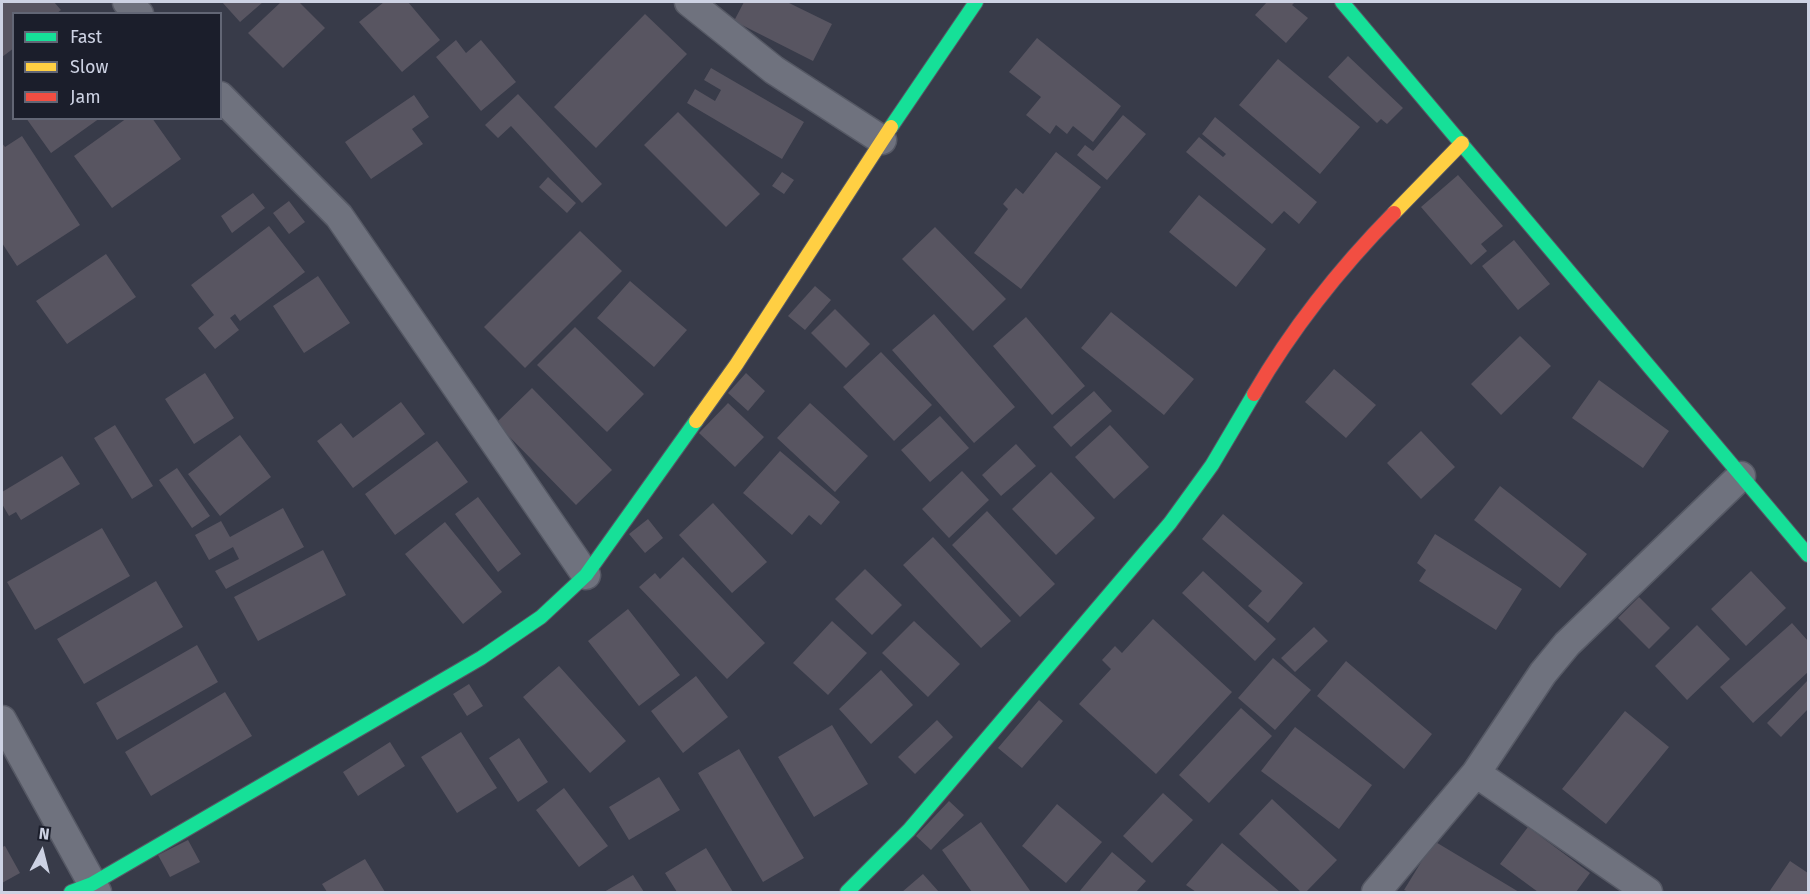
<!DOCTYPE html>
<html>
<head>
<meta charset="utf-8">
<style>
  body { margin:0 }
  #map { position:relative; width:1810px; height:894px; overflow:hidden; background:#383b49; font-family:"Fira Sans",sans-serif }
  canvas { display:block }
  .frame { position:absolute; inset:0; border:3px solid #cdd2e3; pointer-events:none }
  .legend { position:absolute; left:12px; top:12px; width:210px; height:108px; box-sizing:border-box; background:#1b1e2b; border:2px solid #626675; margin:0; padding:8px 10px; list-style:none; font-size:18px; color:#cdd2e3 }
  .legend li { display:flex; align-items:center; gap:12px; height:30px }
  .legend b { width:30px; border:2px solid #626675 }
  .north { position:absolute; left:12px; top:822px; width:60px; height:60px; -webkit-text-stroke:4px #1b1e2b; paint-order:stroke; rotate:7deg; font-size:16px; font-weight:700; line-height:24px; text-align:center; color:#cdd2e3 }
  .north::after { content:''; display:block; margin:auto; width:21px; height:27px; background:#cdd2e3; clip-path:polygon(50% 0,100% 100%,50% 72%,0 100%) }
</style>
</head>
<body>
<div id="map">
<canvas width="1810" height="894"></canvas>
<div class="frame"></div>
<ul class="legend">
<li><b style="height:8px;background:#16e098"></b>Fast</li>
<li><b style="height:8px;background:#ffcf43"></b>Slow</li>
<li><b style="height:8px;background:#f24e42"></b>Jam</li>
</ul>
<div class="north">N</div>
</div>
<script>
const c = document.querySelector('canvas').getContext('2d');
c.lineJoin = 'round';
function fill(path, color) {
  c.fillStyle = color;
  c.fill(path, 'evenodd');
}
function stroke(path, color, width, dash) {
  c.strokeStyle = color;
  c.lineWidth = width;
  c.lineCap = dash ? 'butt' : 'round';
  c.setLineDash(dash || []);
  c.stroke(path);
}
fill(new Path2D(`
  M2,2H54L61,10L56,14H14V48L2,57Z
  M222,2H263L240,22Z
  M281,2H299L325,28L283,68L248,33Z
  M384,2H408L440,40L402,72L359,22Z
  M744,2H787L832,24L813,61L734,21Z
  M1267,2H1295L1292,5L1308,18L1286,43L1255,15Z
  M645,14L687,54L596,148L554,107Z
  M1037,38L1121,106L1093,142L1073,126L1067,134L1056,125L1050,134L1026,115L1041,97L1009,72Z
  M456,40L466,53L481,40L516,82L481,111L436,57Z
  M1348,56L1403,108L1387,124L1381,119L1377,123L1328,77Z
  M1278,59L1360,127L1320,174L1239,105Z
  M711,68L804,122L782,159L687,103L695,89L715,101L721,90L704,80Z
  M518,94L602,184L582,203L511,126L498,138L485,125Z
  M414,95L429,117L412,129L423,144L371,179L345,142Z
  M678,112L760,194L726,227L644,145Z
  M1123,115L1146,134L1107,180L1077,155L1085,145L1093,151Z
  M1215,117L1317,202L1299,224L1284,211L1272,224L1186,152L1199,137L1223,157L1226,154L1202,134Z
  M26,118H100L51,153Z
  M127,118H152L181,159L112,208L74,156Z
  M22,136L80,225L17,266L2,243V143L5,147Z
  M1056,152L1101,187L1021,289L974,253L1008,209L1003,204L1016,188L1023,194Z
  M782,172L794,180L784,194L772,186Z
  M1458,175L1503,226L1481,244L1487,251L1471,265L1421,207Z
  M548,177L576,203L567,213L539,187Z
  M253,193L265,208L232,233L221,216Z
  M1199,195L1266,249L1236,287L1169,232Z
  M289,201L305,222L289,234L273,213Z
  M269,226L305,272L240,321L235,314L230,318L239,330L215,349L198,328L214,315L191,285Z
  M935,227L1006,299L973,331L902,259Z
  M580,231L622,271L525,368L484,327Z
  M1514,240L1550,284L1518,310L1482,266Z
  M106,254L136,297L67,344L36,301Z
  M318,276L350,323L304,353L273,306Z
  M630,281L687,330L654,367L597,318Z
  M815,286L831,300L805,330L788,316Z
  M835,309L870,344L846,368L811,333Z
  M1111,312L1194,379L1164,415L1081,348Z
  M934,314L1015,407L974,443L892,350Z
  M1026,317L1085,386L1052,415L993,346Z
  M575,327L644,394L607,432L537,365Z
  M1520,336L1551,366L1501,415L1471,384Z
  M881,352L932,405L894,441L843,387Z
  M1334,369L1376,405L1346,438L1305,402Z
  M205,373L234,418L194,444L165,399Z
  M746,373L765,391L748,411L728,393Z
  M1599,380L1669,431L1643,468L1572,418Z
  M532,388L612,470L576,505L496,423Z
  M1094,391L1112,411L1071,447L1053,427Z
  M401,402L425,434L353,488L317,441L341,423L353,438Z
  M728,403L764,437L735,467L699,433Z
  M810,403L868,456L835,492L777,438Z
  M940,416L969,448L930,482L901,450Z
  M115,425L153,486L132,499L94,438Z
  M1110,425L1149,467L1114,499L1075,457Z
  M1421,431L1455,467L1421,499L1387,463Z
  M240,435L271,477L220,516L188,474Z
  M437,441L468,482L395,535L365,494Z
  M1016,444L1036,466L1001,496L982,475Z
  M780,451L840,502L821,525L809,515L792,535L743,493Z
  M62,456L80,484L21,520L16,512L9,516L2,504V492Z
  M177,468L210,516L192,528L159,480Z
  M962,471L989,500L949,538L922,509Z
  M1051,472L1095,518L1056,555L1012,509Z
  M1500,486L1587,554L1560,588L1474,520Z
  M478,497L521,554L498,572L455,514Z
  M713,503L767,562L732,593L679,535Z
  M283,508L304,547L226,589L215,571L239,559L233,547L209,560L195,535L221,521L230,537Z
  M987,511L1055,584L1020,617L952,545Z
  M1223,514L1303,583L1268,623L1248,606L1262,591L1202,539Z
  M648,519L663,538L645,553L629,534Z
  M445,522L502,592L463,624L405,554Z
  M102,528L130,576L35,630L7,582Z
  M1435,534L1522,589L1496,630L1419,581L1426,570L1417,563Z
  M933,537L1011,621L981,648L903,565Z
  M323,550L346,595L258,641L234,597Z
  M683,557L765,643L727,679L639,587L655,573L660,579Z
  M865,569L902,605L872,635L835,599Z
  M1203,571L1276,639L1255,661L1182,593Z
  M1751,571L1786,608L1746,646L1711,609Z
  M156,581L183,627L84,684L57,639Z
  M1639,597L1670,628L1649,649L1618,618Z
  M628,609L680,675L639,706L588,641Z
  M1153,619L1232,692L1156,774L1079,704L1111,669L1102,660L1115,646L1122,653Z
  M832,621L867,653L828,695L793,663Z
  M914,621L960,664L928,697L882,653Z
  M1792,623L1808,641V672L1753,723L1720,687Z
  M1697,625L1730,659L1687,700L1655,666Z
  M1314,627L1328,641L1295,672L1281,658Z
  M197,645L218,682L117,740L96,703Z
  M1273,658L1311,690L1275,730L1238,698Z
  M1346,661L1432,734L1404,769L1317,696Z
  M559,666L626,741L590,773L523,697Z
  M881,670L913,705L871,744L839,709Z
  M696,676L728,717L683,753L651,711Z
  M1808,680V709L1781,737L1767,723Z
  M469,684L483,706L467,716L453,694Z
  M225,692L252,736L151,796L125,752Z
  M1039,700L1063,721L1022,768L998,748Z
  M1241,708L1272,736L1209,803L1179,775Z
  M1625,711L1669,747L1606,824L1562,789Z
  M937,720L953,737L915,774L898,757Z
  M832,725L868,784L814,817L778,757Z
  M1295,727L1372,785L1339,829L1261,771Z
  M461,732L497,788L457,813L421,757Z
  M519,738L548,782L518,802L489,758Z
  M390,742L405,766L358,796L343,772Z
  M739,749L804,858L763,882L698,773Z
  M659,777L680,810L629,840L609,807Z
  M564,788L608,846L579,867L536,810Z
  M1163,793L1193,820L1152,863L1123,836Z
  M1272,799L1337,860L1306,892H1301L1239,834Z
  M949,801L964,815L931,850L916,836Z
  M1057,804L1102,842L1066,883L1022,846Z
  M981,822L1031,892H972L942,850Z
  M1528,827L1590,873L1576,892H1538L1500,864Z
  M188,840L200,862L170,877L158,855Z
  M1434,841L1519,892H1409L1404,890Z
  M1222,843L1280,892H1196L1186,885Z
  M5,846L20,873L2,883V847Z
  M706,848L733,892H677L665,873Z
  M1112,852L1146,881L1136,892H1079Z
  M365,859L385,892H327L322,884Z
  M1790,861L1808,873V892H1769Z
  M923,874L939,892H902Z
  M633,875L644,892H604Z`), '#585561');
const street = new Path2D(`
  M127,2L139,14
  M689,2L774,70L882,140
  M220,96L339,216L586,575
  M2,720L97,892
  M1476,773L1648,892
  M1376,892L1476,773L1543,673L1567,644L1741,476`);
const fast = new Path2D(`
  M1342,2L1808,555
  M891,127L976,2
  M71,892L92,884L481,658L541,617L586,575L696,421
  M847,892L909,830L1170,523L1212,465L1254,394`);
const slow = new Path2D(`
  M1394,213L1462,143
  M696,421L736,365L891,127`);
const jam = new Path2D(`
  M1254,394C1293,327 1340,268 1394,213`);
stroke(street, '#565965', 31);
stroke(fast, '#565965', 16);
stroke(slow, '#565965', 16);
stroke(jam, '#565965', 16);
stroke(street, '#6f727e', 28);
stroke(fast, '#16e098', 14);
stroke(slow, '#ffcf43', 14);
stroke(jam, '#f24e42', 14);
</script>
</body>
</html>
